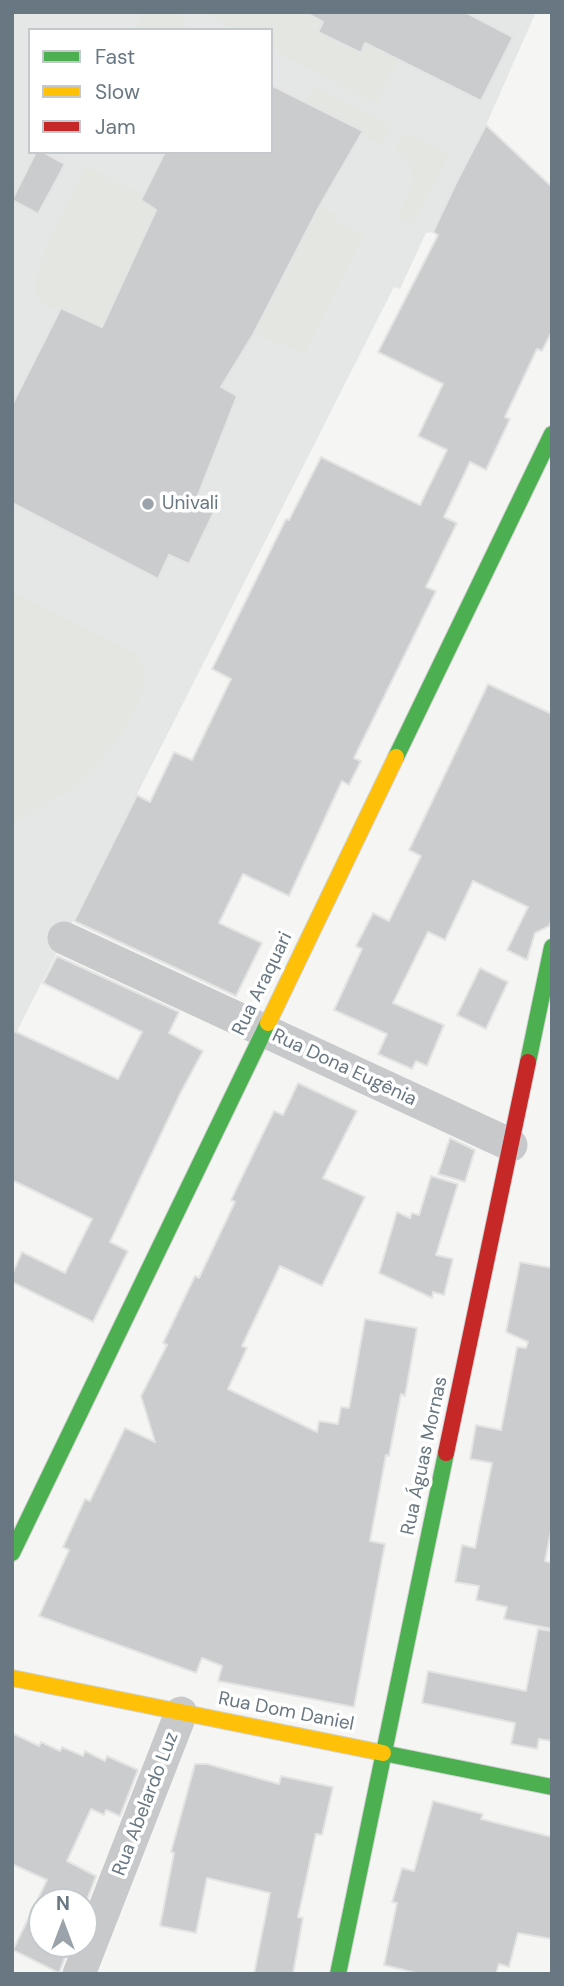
<!DOCTYPE html>
<html>
<head>
<meta charset="utf-8">
<style>
  body { margin:0 }
  #map { position:relative; width:564px; height:1986px; overflow:hidden; background:#f5f5f4; font-family:"DM Sans",sans-serif }
  canvas { display:block }
  .frame { position:absolute; inset:0; border:14px solid #687781; pointer-events:none }
  .legend { position:absolute; left:28px; top:28px; width:245px; height:126px; box-sizing:border-box; background:#fff; border:2px solid #c3c9cd; margin:0; padding:9px 12px; list-style:none; font-size:21px; color:#687781 }
  .legend li { display:flex; align-items:center; gap:14px; height:35px }
  .legend b { width:35px; border:2px solid #c3c9cd }
  .north { position:absolute; left:28px; top:1888px; width:70px; height:70px; box-sizing:border-box; background:#fff; border:2px solid #c3c9cd; border-radius:50%; rotate:0deg; font-size:19px; font-weight:700; line-height:28px; text-align:center; color:#687781 }
  .north::after { content:''; display:block; margin:auto; width:24px; height:32px; background:#99a3a9; clip-path:polygon(50% 0,100% 100%,50% 72%,0 100%) }
</style>
</head>
<body>
<div id="map">
<canvas width="564" height="1986"></canvas>
<div class="frame"></div>
<ul class="legend">
<li><b style="height:9px;background:#4caf50"></b>Fast</li>
<li><b style="height:9px;background:#ffc107"></b>Slow</li>
<li><b style="height:9px;background:#c62828"></b>Jam</li>
</ul>
<div class="north">N</div>
</div>
<script>
const c = document.querySelector('canvas').getContext('2d');
c.lineJoin = 'round';
function fill(path, color) {
  c.fillStyle = color;
  c.fill(path, 'evenodd');
}
function stroke(path, color, width, dash) {
  c.strokeStyle = color;
  c.lineWidth = width;
  c.lineCap = dash ? 'butt' : 'round';
  c.setLineDash(dash || []);
  c.stroke(path);
}
function label(font, color, halo, rows, align = 'center') {
  c.font = font + ' "DM Sans",sans-serif';
  c.lineWidth = 7;
  c.setLineDash([]);
  c.textBaseline = 'middle';
  c.strokeStyle = halo;
  c.fillStyle = color;
  for (const [text, x, y, turn = 0] of rows) {
    c.save();
    c.translate(x, y);
    c.rotate((+turn || 0) * Math.PI / 180);
    c.textAlign = isNaN(turn) ? turn : align;
    if (halo) c.strokeText(text, 0, 0);
    c.fillText(text, 0, 0);
    c.restore();
  }
}
fill(new Path2D(`
  M12,12H536L486,125L457,180L552,227V293L433,232L426,233L400,289L394,287L12,1041ZM30,30H271V152H30Z`), '#e5e6e6');
fill(new Path2D(`
  M143,12H179L186,30H136Z
  M203,12H305L323,21L319,32L360,53L365,43L398,59L375,104L271,49V30H235Z
  M315,86L387,122C394,129 388,140 379,144L361,135L363,131L306,103Z
  M406,132L440,148L447,154L444,166L411,225L397,217L414,181L409,160L396,151L400,137Z
  M86,166L143,195L141,200L156,210L102,327L61,308L49,309C46,306 39,302 37,298C25,276 74,190 86,166Z
  M319,207L337,214L334,220L364,234L304,354L254,333Z
  M12,592L135,653C140,661 145,668 145,677C146,703 99,770 77,785C57,799 34,810 12,823Z`), '#e4e6e2');
const building = new Path2D(`
  M304,12H465L513,37L481,101L365,43L361,53L318,32L323,22Z
  M271,85L363,131L319,207L254,333L221,387L237,396L195,503L214,512L189,564L169,555L158,579L12,503V405L61,308L102,327L156,210L141,200L165,152H271Z
  M486,125L552,187V331L542,351L537,349L505,417L510,419L486,470L470,462L444,517L457,523L426,587L436,591L354,758L361,761L349,785L342,781L289,896L243,874L219,923L262,943L236,996L74,921L137,795L150,802L174,752L192,760L231,679L212,669L286,519L289,520L321,457L420,505L447,450L418,436L443,384L378,352L438,235L433,232L457,181Z
  M36,152H43L65,164L38,214L12,200Z
  M488,684L552,714V919L549,926L535,933L527,960L507,950L528,907L473,881L445,940L428,932L393,1003L444,1025L427,1066L416,1061L412,1069L378,1054L387,1034L334,1010L362,949L356,946L373,913L389,921L421,856L409,850Z
  M57,956L179,1012L169,1033L203,1051L181,1092L110,1242L128,1251L93,1322L12,1282V1275L22,1252L65,1273L92,1219L12,1180V1030L118,1079L142,1032L43,983Z
  M480,968L508,982L486,1029L457,1015Z
  M298,1083L357,1111L323,1178L365,1197L322,1286L280,1266L242,1346L247,1348L228,1389L317,1432L319,1421L338,1424L341,1407L349,1408L365,1319L417,1328L405,1396L401,1394L389,1456L386,1455L370,1541L385,1544L354,1707L218,1681L222,1666L202,1658L196,1673L39,1616L69,1550L63,1547L85,1499L90,1501L125,1428L155,1442L141,1396L167,1345L163,1343L195,1276L199,1278L235,1202L231,1200L255,1150L274,1111L283,1115Z
  M450,1138L475,1150L465,1182L438,1174Z
  M431,1176L458,1184L436,1255L453,1259L444,1295L433,1292L432,1298L379,1273L397,1212L410,1218L412,1213L419,1215Z
  M520,1262L552,1268V1526L545,1561L552,1563V1629L504,1619L507,1607L476,1600L479,1586L455,1582L462,1545L475,1548L492,1463L470,1459L476,1425L501,1430L517,1347L526,1348L528,1342L506,1332Z
  M538,1629L552,1631V1741L539,1739L537,1749L511,1744L515,1723L422,1703L428,1671L526,1691Z
  M12,1733L39,1746L41,1742L60,1751L62,1747L83,1756L85,1751L105,1761L107,1756L138,1770L120,1816L106,1810L104,1815L91,1809L67,1861L96,1876L84,1908V1902H42V1944H70L59,1973L13,1950L47,1880L12,1864Z
  M195,1764H207L279,1784L281,1776L333,1787L322,1835L316,1834L298,1917L303,1918L293,1974H254L270,1893L207,1878L196,1933L160,1926L174,1853L171,1852Z
  M433,1801L483,1814L481,1819L552,1837V1939L518,1933L509,1967L499,1964L496,1974H420L384,1965L397,1903L392,1902L402,1868L414,1871Z`);
fill(building, '#cbcccd');
stroke(building, '#e4e4e4', 2);
const fast = new Path2D(`
  M396,757L552,434
  M528,1062L552,947
  M12,1553L268,1023
  M383,1753L552,1787
  M338,1974L446,1453`);
const slow = new Path2D(`
  M268,1023L396,757
  M12,1678L383,1753`);
const jam = new Path2D(`
  M446,1453L528,1062`);
stroke(fast, '#d1d2d2', 18);
stroke(slow, '#d1d2d2', 18);
stroke(jam, '#d1d2d2', 18);
stroke(new Path2D(`
  M64,938L511,1145
  M79,1974L181,1713`), '#c7c9ca', 33);
stroke(fast, '#4caf50', 16);
stroke(slow, '#ffc107', 16);
stroke(jam, '#c62828', 16);
for (const [x, y, r, color] of [
  [148,504,7,"#99a3a9"]
]) {
  const dot = new Path2D();
  dot.arc(x, y, r, 0, 2 * Math.PI);
  c.fillStyle = color;
  c.fill(dot);
  stroke(dot, '#fff', 2.5);
}
label('19px', '#687781', '#fff', [
  ["Univali",162,504]
], 'left');
label('19px', '#687781', '#fff', [
  ["Rua Araquari",263,984,-64],
  ["Rua Dona Eugênia",344,1068,25],
  ["Rua Águas Mornas",425,1456,-78],
  ["Rua Dom Daniel",286,1712,11],
  ["Rua Abelardo Luz",146,1804,-69]
]);
</script>
</body>
</html>
